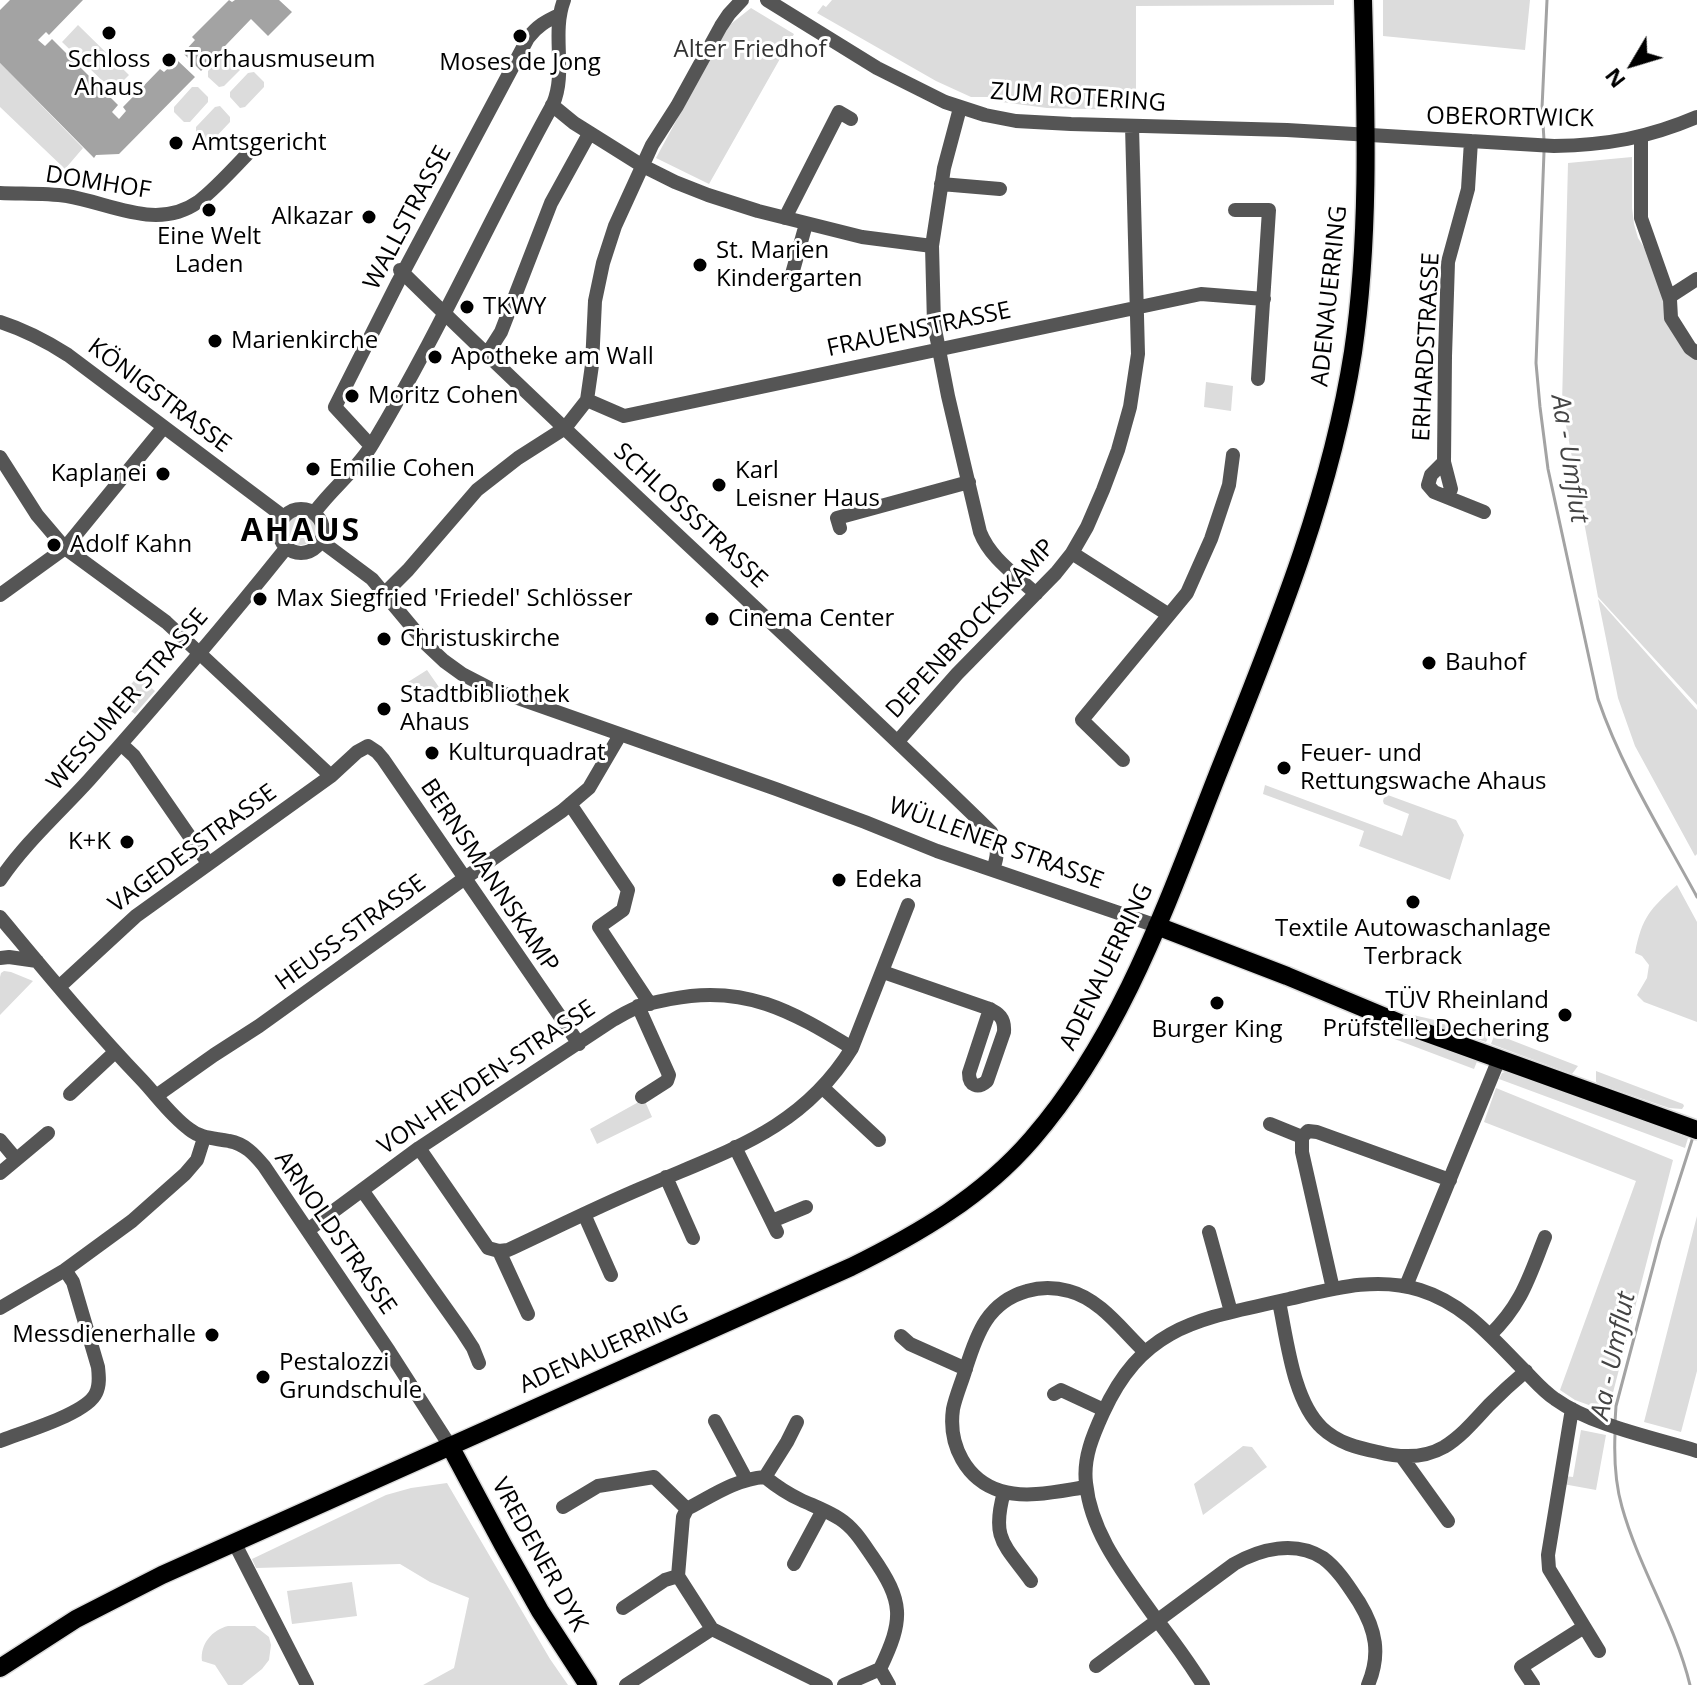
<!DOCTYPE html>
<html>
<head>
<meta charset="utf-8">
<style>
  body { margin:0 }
  #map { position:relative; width:1697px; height:1685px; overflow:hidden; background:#fff; font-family:"Open Sans",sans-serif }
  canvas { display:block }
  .north { position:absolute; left:1593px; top:24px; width:80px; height:80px; -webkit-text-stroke:6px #fff; paint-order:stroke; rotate:232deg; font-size:22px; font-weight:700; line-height:32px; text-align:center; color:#000 }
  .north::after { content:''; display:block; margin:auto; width:28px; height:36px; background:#000; clip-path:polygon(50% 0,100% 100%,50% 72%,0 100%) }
</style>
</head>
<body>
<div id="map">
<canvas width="1697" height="1685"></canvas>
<div class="north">N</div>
</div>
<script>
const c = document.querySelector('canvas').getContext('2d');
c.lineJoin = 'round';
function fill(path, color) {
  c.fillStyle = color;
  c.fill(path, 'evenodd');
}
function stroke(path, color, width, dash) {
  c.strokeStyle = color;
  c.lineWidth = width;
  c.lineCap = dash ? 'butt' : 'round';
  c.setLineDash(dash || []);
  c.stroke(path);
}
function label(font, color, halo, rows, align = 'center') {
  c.font = font + ' "Open Sans",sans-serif';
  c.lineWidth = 6;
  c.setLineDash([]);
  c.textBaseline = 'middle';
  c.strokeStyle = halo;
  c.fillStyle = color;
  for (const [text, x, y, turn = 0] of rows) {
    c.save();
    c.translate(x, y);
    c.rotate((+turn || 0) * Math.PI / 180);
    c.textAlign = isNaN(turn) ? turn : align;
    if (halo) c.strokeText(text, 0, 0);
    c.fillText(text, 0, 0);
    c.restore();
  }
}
fill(new Path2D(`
  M832,0H1334V5L1136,6V94H1125V110L1047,108L994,101L989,97H971L936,81L817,13L823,5L826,7Z
  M1383,0H1530L1525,50L1383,36Z
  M751,8L794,34L709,184L656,158L727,27Z
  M78,25L129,75L113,91L62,42Z
  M233,51L243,62V67L224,86L219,87L208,77V71L227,52Z
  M0,63L83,148L65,169L0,107Z
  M254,72L264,82V87L245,107L240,108L230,97V92L248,73Z
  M192,87H198L208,97V102L190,122H184L174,112V107Z
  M220,106L230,117V122L212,141L207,142L196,132V127L215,107Z
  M1632,157V208L1634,224L1638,238L1651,258L1697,358V705L1598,597L1562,404L1568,163Z
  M1206,382L1233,386L1231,411L1204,407Z
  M286 530a15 15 0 1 1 30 0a15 15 0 1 1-30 0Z
  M1598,599L1697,710V854L1695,856L1635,746L1618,698Z
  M427,670L441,690L423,703L408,682Z
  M138,676L155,691L135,714L117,701Z
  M1265,785L1402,836L1409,814L1384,804L1383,801L1385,794L1456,820L1464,835L1450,880L1359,846L1364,831L1263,794Z
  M1677,885L1697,922V1022L1644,1002L1637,995L1647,978L1649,965L1642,956L1635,953C1642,917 1650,909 1677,885Z
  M4,971L11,972L33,981L0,1015V977L1,973Z
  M1413,1015L1488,1032L1489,1036L1486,1042L1415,1019Z
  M1365,1019L1478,1059L1474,1069L1360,1026L1359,1024Z
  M1498,1035L1578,1066L1572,1074L1569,1073L1491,1044L1494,1036Z
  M1508,1071L1688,1138L1685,1148L1499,1079L1502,1073Z
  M1596,1071L1683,1104L1684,1106L1682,1109L1669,1108L1599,1084L1596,1082Z
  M1496,1088L1673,1160L1608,1412L1575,1400L1560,1390L1636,1181L1484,1122Z
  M644,1099L652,1117L597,1144L590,1129Z
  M1697,1216V1371L1681,1432L1644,1422Z
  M1581,1430L1606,1435L1596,1490L1563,1484L1565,1476L1573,1477Z
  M1243,1446L1252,1447L1267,1467L1203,1515L1194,1484Z
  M447,1483L550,1659L568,1685H423L454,1668L469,1598L430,1582L400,1564L256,1568L252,1559L386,1495L411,1488Z
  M352,1582L357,1616L292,1624L287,1591Z
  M228,1626H255L269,1637L271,1645L269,1660L262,1669L242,1685H228L215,1665L202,1661C200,1644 212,1630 228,1626Z`), '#dcdcdc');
fill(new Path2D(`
  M10,0H83L49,35L46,32L38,40L45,46L52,39L118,105L112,112L119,119L126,111L123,107L160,69L164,72L177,60L195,77L119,154L96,155L94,158L0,63V10Z
  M229,0L232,2L235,0H279L292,12L268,36L251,19L201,71L183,53L195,40L192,37Z`), '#a3a3a3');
stroke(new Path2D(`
  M1544,140L1542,108L1547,0
  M1544,152L1536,363L1540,407L1548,469L1598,699C1622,769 1662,832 1697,897
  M1615,1422L1616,1406L1660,1240L1693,1137
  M1615,1434C1614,1459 1615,1483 1622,1507C1639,1568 1675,1623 1690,1685`), '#a3a3a3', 3);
const major = new Path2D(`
  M1157,926L1287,976L1402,1024L1697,1130
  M450,1446L503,1545L540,1611L588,1685
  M0,1668L76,1619L162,1575L851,1267C918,1234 982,1197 1032,1139C1122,1035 1167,903 1217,776C1272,638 1330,500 1353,352C1370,237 1366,116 1363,0`);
stroke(major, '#dbdbdb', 21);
stroke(new Path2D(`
  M767,0L877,68L945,102L985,115L1016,121L1071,124L1287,130L1554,146C1607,145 1648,138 1697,117
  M552,105L574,123L641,165L675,182L708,195L758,211L862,237L932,246
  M960,108L944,168L932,246L934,324L948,396L980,532C990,558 1016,575 1036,594
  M1641,137V218L1670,300L1671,318L1690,348L1697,353
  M1471,141L1468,189L1448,262L1445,356L1444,462L1431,475L1428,485L1434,492L1484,512
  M941,184L1000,189
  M0,193C22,194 45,193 67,196C110,203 157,231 198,202C218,187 241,160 259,142
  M1235,210H1269L1258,379
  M785,218L839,112L851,119
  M400,270C594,461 796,642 991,832C999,846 998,855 993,870
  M792,274L806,224
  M1669,297L1697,279
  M0,322C25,330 46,341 68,355L284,517
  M487,354L501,332L551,203L589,134
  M587,400L624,416L1201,294L1264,299
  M371,446L335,407L398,282L528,38C537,26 546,21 559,15
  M0,457L37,515L65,548L166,622L331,776
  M1444,462L1451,489L1447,497
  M279 531a22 22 0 1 1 44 0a22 22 0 1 1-44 0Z
  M314,513C332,488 358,469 373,443C439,333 491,216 553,104C567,72 551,34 564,0
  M840,528L837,518L969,482
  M321,541L372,579L427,645L444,661L462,674L489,688L776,789L865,822L937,851L1157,926
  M1072,553L1169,615
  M385,593L408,570L477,490L518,458L565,428L587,400L592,365L595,301L603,263L615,226L652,145L677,106L721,26L729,14L742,0
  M0,595L65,548L163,428
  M898,741L957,674L1056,573L1072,553L1087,527L1103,490L1118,450L1130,407L1138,354L1132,126
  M121,744L134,756L208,863
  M1123,760L1082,720L1187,593L1211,539L1229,485L1233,455
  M570,804L628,890L623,910L599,927L650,1004
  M0,880C25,843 59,813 89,780C157,704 223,627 287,547
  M0,917C46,972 92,1028 142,1080C157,1096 171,1116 189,1129C201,1139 215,1138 229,1141C245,1144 254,1154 264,1166L389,1351L450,1446
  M0,958L9,957L37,961
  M883,972L987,1008C999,1013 1005,1018 1004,1032L987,1081C978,1089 969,1086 969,1073L990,1009
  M59,987L136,916L331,776L357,752L368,746L377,752L383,759L579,1044
  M638,1006L669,1075L667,1081L642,1097
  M822,1087L879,1140
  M70,1094L115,1052
  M156,1096L214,1055L259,1026L465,878L562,811L589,788L620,735
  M1270,1124L1302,1137
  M0,1140L16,1159
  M735,1147L777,1232
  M419,1148L488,1248L499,1251L508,1250C553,1229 597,1207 642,1188C726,1151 801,1131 852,1048L908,905
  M0,1173L48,1133
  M666,1177L693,1238
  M362,1190L462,1331L473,1348L479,1363
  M584,1214L611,1275
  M772,1221L806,1207
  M308,1230L419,1148L613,1020C622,1015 631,1009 641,1006C650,1003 661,1001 671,999C744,984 792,1011 852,1048
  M1209,1232L1231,1312
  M499,1251L528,1314
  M1406,1286L1499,1059
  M1333,1289L1302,1152V1137L1308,1131L1317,1132L1450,1180
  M1279,1302C1287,1339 1293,1401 1322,1428C1338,1443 1358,1448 1378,1452C1401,1458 1423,1459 1444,1447C1462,1436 1475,1420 1489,1405C1501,1393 1513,1382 1526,1371
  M0,1308L65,1270L132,1221L185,1174L197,1160L204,1138
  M1490,1335C1522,1304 1529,1277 1545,1237
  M901,1336L910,1344L966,1369
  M1054,1394L1061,1390L1104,1410
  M1572,1409L1548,1555L1549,1569L1599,1651
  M715,1421L746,1479
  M797,1422L787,1442L765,1477C776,1486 788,1494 801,1500C814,1506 828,1511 840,1519C854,1528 863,1543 872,1556C904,1602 904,1619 880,1669L889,1685
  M0,1441C22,1432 87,1414 96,1393C100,1385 99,1376 98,1367L73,1282L65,1270
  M1402,1457L1448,1521
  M1086,1487C1060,1491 1027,1499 1001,1491C966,1480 948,1445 953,1409C956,1395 962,1382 966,1368C977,1333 988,1302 1027,1291C1040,1287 1055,1287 1069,1291C1100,1299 1122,1330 1144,1351
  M1004,1492C991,1539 1004,1544 1031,1581
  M563,1507L598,1486L654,1477L687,1509
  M234,1542L307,1685
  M794,1564L823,1510
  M623,1608L665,1580L678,1576
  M712,1629L826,1685
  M1096,1666L1234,1564C1260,1549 1295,1540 1323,1558C1338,1569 1349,1587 1359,1602C1376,1630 1381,1654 1368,1685
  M626,1685L712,1629L678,1576L683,1517L687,1509C712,1496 736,1479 765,1477
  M844,1685L880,1669
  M1203,1685C1188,1661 1171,1638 1154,1616C1125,1575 1091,1534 1086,1483C1083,1458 1093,1435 1103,1413C1144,1323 1202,1319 1289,1299C1332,1289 1376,1276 1420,1290C1465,1304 1492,1338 1524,1370C1534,1380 1543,1391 1555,1399C1591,1425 1654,1438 1697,1451
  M1533,1685L1521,1667L1584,1627`), '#555', 14);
stroke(major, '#000', 18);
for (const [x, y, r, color] of [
  [109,33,8,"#000"],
  [520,36,8,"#000"],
  [169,60,8,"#000"],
  [176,143,8,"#000"],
  [209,210,8,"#000"],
  [369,217,8,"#000"],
  [700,265,8,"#000"],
  [467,307,8,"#000"],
  [215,341,8,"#000"],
  [435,357,8,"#000"],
  [352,396,8,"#000"],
  [313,469,8,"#000"],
  [163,474,8,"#000"],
  [719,485,8,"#000"],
  [54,545,8,"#000"],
  [260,599,8,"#000"],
  [712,619,8,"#000"],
  [384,639,8,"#000"],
  [1429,663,8,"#000"],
  [384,709,8,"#000"],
  [432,753,8,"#000"],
  [1284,768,8,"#000"],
  [127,842,8,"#000"],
  [839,880,8,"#000"],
  [1413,902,8,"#000"],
  [1217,1003,8,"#000"],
  [1565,1015,8,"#000"],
  [212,1335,8,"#000"],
  [263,1377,8,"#000"]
]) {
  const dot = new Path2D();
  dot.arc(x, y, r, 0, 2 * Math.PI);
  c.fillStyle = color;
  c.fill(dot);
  stroke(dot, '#fff', 3);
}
label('24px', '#333', '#fff', [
  ["Alter Friedhof",750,50]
]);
label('24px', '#000', '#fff', [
  ["Schloss",109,60,"center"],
  ["Ahaus",109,88,"center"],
  ["Torhausmuseum",185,60],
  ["Moses de Jong",520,63,"center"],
  ["Amtsgericht",192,143],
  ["Alkazar",353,217,"right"],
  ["Eine Welt",209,237,"center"],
  ["Laden",209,265,"center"],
  ["St. Marien",716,251],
  ["Kindergarten",716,279],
  ["TKWY",483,307],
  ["Marienkirche",231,341],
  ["Apotheke am Wall",451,357],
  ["Moritz Cohen",368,396],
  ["Emilie Cohen",329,469],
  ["Karl",735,471],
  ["Leisner Haus",735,499],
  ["Kaplanei",147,474,"right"],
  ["Adolf Kahn",70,545],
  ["Max Siegfried 'Friedel' Schlösser",276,599],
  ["Cinema Center",728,619],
  ["Christuskirche",400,639],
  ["Bauhof",1445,663],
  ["Stadtbibliothek",400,695],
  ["Ahaus",400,723],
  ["Kulturquadrat",448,753],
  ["Feuer- und",1300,754],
  ["Rettungswache Ahaus",1300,782],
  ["K+K",111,842,"right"],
  ["Edeka",855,880],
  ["Textile Autowaschanlage",1413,929,"center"],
  ["Terbrack",1413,957,"center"],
  ["TÜV Rheinland",1549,1001,"right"],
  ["Prüfstelle Dechering",1549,1029,"right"],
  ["Burger King",1217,1030,"center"],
  ["Messdienerhalle",196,1335,"right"],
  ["Pestalozzi",279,1363],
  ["Grundschule",279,1391]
], 'left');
label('24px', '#000', '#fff', [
  ["ZUM ROTERING",1078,98,4],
  ["OBERORTWICK",1510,118,1],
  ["DOMHOF",98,183,9],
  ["WALLSTRASSE",408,218,-62],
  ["ADENAUERRING",1330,296,-84],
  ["FRAUENSTRASSE",919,330,-12],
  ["ERHARDSTRASSE",1427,347,-87],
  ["KÖNIGSTRASSE",159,396,37],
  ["SCHLOSSSTRASSE",690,516,43],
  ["DEPENBROCKSKAMP",971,629,-47],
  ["WESSUMER STRASSE",128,700,-49],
  ["WÜLLENER STRASSE",996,844,20],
  ["VAGEDESSTRASSE",193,849,-36],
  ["BERNSMANNSKAMP",489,876,56],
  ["HEUSS-STRASSE",351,933,-36],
  ["ADENAUERRING",1107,967,-64],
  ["VON-HEYDEN-STRASSE",487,1078,-34],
  ["ARNOLDSTRASSE",335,1233,55],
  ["ADENAUERRING",604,1350,-24],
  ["VREDENER DYK",539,1555,61]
]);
label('italic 26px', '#444', '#fff', [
  ["Aa - Umflut",1569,459,81],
  ["Aa - Umflut",1614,1356,-78]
]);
c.letterSpacing = '2px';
label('bold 32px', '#000', '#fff', [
  ["AHAUS",301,532]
]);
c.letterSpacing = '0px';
</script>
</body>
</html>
